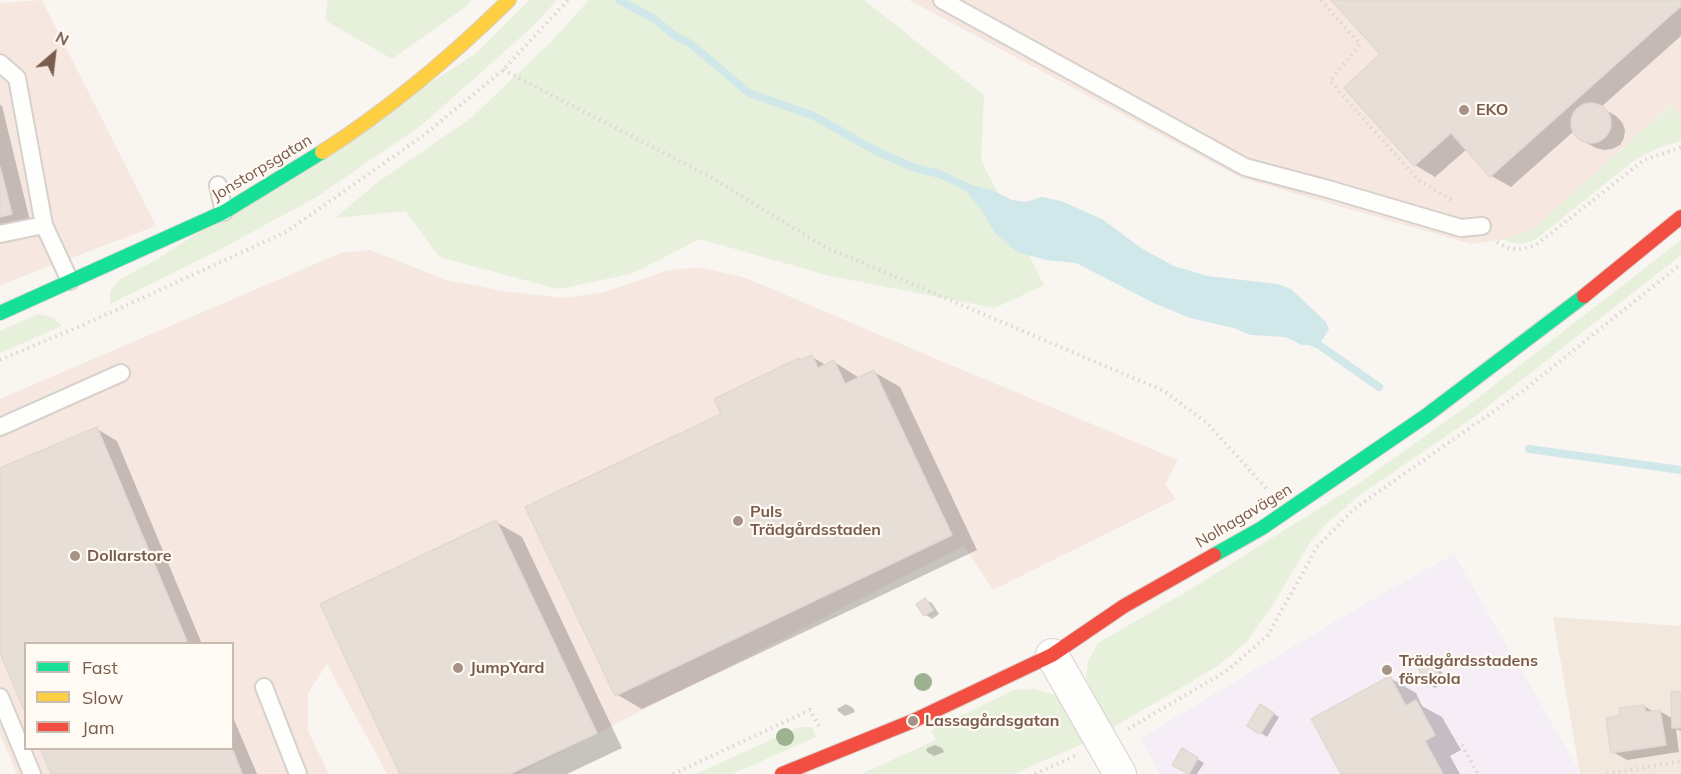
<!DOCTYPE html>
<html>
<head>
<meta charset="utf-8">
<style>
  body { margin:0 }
  #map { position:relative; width:1681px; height:774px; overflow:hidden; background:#f9f5f0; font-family:Mulish,sans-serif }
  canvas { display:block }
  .legend { position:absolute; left:24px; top:642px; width:210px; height:108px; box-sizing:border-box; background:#fffaf3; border:2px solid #cabbb1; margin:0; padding:8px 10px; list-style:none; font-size:18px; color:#7a5c4d }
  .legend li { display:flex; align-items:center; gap:12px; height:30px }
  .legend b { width:30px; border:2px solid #cabbb1 }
  .north { position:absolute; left:24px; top:24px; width:60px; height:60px; -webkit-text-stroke:4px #fffaf3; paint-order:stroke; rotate:28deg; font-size:16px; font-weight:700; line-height:24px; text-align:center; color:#7a5c4d }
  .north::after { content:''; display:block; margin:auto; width:21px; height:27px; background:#7a5c4d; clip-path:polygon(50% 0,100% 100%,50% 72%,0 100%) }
</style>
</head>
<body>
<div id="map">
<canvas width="1681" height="774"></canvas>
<ul class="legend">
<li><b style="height:8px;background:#16e098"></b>Fast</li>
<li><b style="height:8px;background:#ffcf43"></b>Slow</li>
<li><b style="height:8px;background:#f24e42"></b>Jam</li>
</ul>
<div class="north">N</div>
</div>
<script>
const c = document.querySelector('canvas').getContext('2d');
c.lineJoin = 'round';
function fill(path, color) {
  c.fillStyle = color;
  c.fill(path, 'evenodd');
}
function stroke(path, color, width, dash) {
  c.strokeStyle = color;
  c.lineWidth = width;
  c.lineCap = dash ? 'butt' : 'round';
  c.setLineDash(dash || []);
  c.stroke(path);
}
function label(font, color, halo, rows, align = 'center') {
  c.font = font + ' Mulish,sans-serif';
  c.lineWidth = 4.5;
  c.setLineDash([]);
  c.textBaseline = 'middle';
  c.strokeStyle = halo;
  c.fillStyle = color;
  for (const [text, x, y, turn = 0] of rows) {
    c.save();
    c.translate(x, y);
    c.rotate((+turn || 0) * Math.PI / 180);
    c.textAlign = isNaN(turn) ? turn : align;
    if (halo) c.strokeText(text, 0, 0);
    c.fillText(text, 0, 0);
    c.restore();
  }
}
fill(new Path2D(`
  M1553,617L1681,626V774H1580Z`), '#f2e8de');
fill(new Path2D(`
  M42,0L156,226L0,285V3Z
  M909,0H1681V116L1670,105L1532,230L1505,239L1471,244L1241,178Z
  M370,250L446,280L510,292L564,298L605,292L666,271L698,267L746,278L915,350L1178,460L1165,484L1176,499L993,590L964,546L518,774H387L327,664L308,693V731L329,774H17L0,734V399L341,253ZM26,644H232V748H26Z`), '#f6e8e1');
fill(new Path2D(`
  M1454,554L1580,772L1576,774H1160L1141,738L1366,603Z`), '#f6eef6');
fill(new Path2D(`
  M328,0H471L464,8L392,59L325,20Z
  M529,0H557L532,27L423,124L315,198L215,252L110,304V291L119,280L159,258L475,54Z
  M589,0H864L984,95L981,160L1044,285L995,308L830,276L700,239L631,274L558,289L439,257L406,211L335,218L378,182L471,118L552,41Z
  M1671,105L1681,116V141L1660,147L1636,159L1536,239C1525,245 1516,246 1505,239L1532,230Z
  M1681,240V255L1474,417L1361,494L1326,524L1309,544L1275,601L1247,642L1216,667L1112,728L1096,701L1086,678L1088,661L1098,643L1191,589L1361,482L1470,404Z
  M38,314L52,317L62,326L0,353V331Z
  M1034,689L1055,695L1069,709L1087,742L1014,774H861L936,740L931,730L1014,690Z
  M799,727H812L816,737L732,774H696Z`), '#e7f0db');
fill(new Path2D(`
  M972,185L994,191L1012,200L1026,202L1042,197L1061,201L1102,219L1141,248L1174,266L1207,276L1278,284L1291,289L1326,322L1329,329L1319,345H1302L1285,337L1250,335L1234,328L1190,318L1154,303L1076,263L1046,260L1017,252L995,233L981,209L968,194L967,187Z`), '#d0e8ea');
fill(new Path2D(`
  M1333,0H1681V36L1601,107L1616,116L1622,122L1625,130L1624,138L1620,145L1612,149L1604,150L1596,148L1581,140L1574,131L1511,187L1490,175L1467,149L1435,177L1415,165L1382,54Z
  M0,105L2,106L31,225L0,233Z
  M812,357L826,365L834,362L861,379L874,372L900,387L977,550L642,709L616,694L723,415L803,361Z
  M97,429L117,441L202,644H26L0,649V469Z
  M496,522L522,537L622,748L567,774H402Z
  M925,600L932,603L939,614L932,619L926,615Z
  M1429,657L1435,660L1447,682L1435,688L1428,684Z
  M1390,678L1416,693L1422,706L1442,717L1461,750L1450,756L1460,774H1343Z
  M1681,693V731L1676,729L1679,752L1627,760L1613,752L1622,717L1644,706L1654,712L1660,711L1673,719Z
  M846,704L853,708L855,712L845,716L839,712L837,709Z
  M1261,706L1279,717L1267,737L1249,725Z
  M232,715L257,774H53L42,748H232Z
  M935,745L942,748L944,752L934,756L927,752L926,749Z
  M1182,750L1204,763L1197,774H1190L1174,764Z`), '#0003');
stroke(new Path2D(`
  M619,0L653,18L675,36L691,44L749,93L814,116L876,151L915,168L940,174L975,191
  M1310,341L1319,345L1379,387
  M1529,449L1681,470`), '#d0e8ea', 8);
const building = new Path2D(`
  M1331,0H1681V6L1490,177L1451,133L1414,166L1344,88L1380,54Z
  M1571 123a20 20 0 1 1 40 0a20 20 0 1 1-40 0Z
  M0,167L12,214L0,217Z
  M812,355L818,368L834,360L845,384L874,370L952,535L615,696L525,507L721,414L714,399L799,358L801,360Z
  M97,427L188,644H26V714L0,653V468Z
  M496,520L597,733L510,774H400L320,604Z
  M925,598L933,610L924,616L916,604Z
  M1429,655L1441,678L1427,686L1415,662Z
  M1390,676L1406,706L1416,700L1435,735L1425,741L1443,774H1341L1311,719Z
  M1681,691V728H1672L1671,692Z
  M1260,704L1274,713L1260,734L1247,726Z
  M1644,705L1646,712L1660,710L1666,745L1611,753L1606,718L1620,716L1619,708Z
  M40,748H232L242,774H51Z
  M1182,748L1198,758L1189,774L1172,765Z`);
fill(building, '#e6ded7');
stroke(building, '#e2d8d2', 1.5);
const lane = new Path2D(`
  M942,0L1245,167L1328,189L1461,228L1482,226
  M0,63L17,78L44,225
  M218,185L224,212
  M0,234L44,225L70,281
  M0,427L121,373
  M264,687L298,774
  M0,697L32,774`);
const street = new Path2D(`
  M1052,655L1120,774`);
const fast = new Path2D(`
  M0,313L224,212L322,152
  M1214,555L1262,528L1427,415L1584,296`);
const slow = new Path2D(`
  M322,152C389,109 452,56 509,0`);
const jam = new Path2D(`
  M1584,296L1681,217
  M782,774L913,721L1052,655L1124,606L1214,555`);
stroke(lane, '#d7d1cb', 20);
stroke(street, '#d7d1cb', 34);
stroke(fast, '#d9d2cb', 16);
stroke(slow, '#d9d2cb', 16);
stroke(jam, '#d9d2cb', 16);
stroke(new Path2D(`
  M1321,0L1360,44L1330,81L1418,180L1453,201
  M503,70L707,175L823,246L1164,391L1207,423L1266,488
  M1497,242C1511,252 1521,250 1536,245L1644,160L1681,147
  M0,360L92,321L286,232L424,135L503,70L568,0
  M1128,729L1228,670L1268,635L1317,547L1354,509L1524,390L1681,264
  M1462,745L1478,774
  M673,774L810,710L819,726
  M1035,774L1075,756
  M1607,774L1681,761`), '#dcd5d0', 4, [1.5, 4.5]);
stroke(lane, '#fefefd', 16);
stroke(street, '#fefefd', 32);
stroke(fast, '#16e098', 14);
stroke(slow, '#ffcf43', 14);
stroke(jam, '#f24e42', 14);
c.fillStyle = '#9eb190';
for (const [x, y] of [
  [923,682],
  [785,737]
]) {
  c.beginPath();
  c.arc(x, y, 9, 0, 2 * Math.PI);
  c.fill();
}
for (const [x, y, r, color] of [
  [1464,110,6,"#a69286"],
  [738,521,6,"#a69286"],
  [75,556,6,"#a69286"],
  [458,668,6,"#a69286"],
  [1387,670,6,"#a69286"],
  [913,721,6,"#a69286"]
]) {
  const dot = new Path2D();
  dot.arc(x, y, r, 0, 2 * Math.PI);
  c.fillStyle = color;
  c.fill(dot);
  stroke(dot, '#fffaf3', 2);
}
label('bold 16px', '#7a5c4d', '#fffaf3', [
  ["EKO",1476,110],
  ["Puls",750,512],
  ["Trädgårdsstaden",750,530],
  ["Dollarstore",87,556],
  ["Trädgårdsstadens",1399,661],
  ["förskola",1399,679],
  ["JumpYard",470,668],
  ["Lassagårdsgatan",925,721]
], 'left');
label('16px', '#7a5c4d', '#fffaf3', [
  ["Jonstorpsgatan",262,168,-31],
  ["Nolhagavägen",1244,516,-31]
]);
</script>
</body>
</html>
